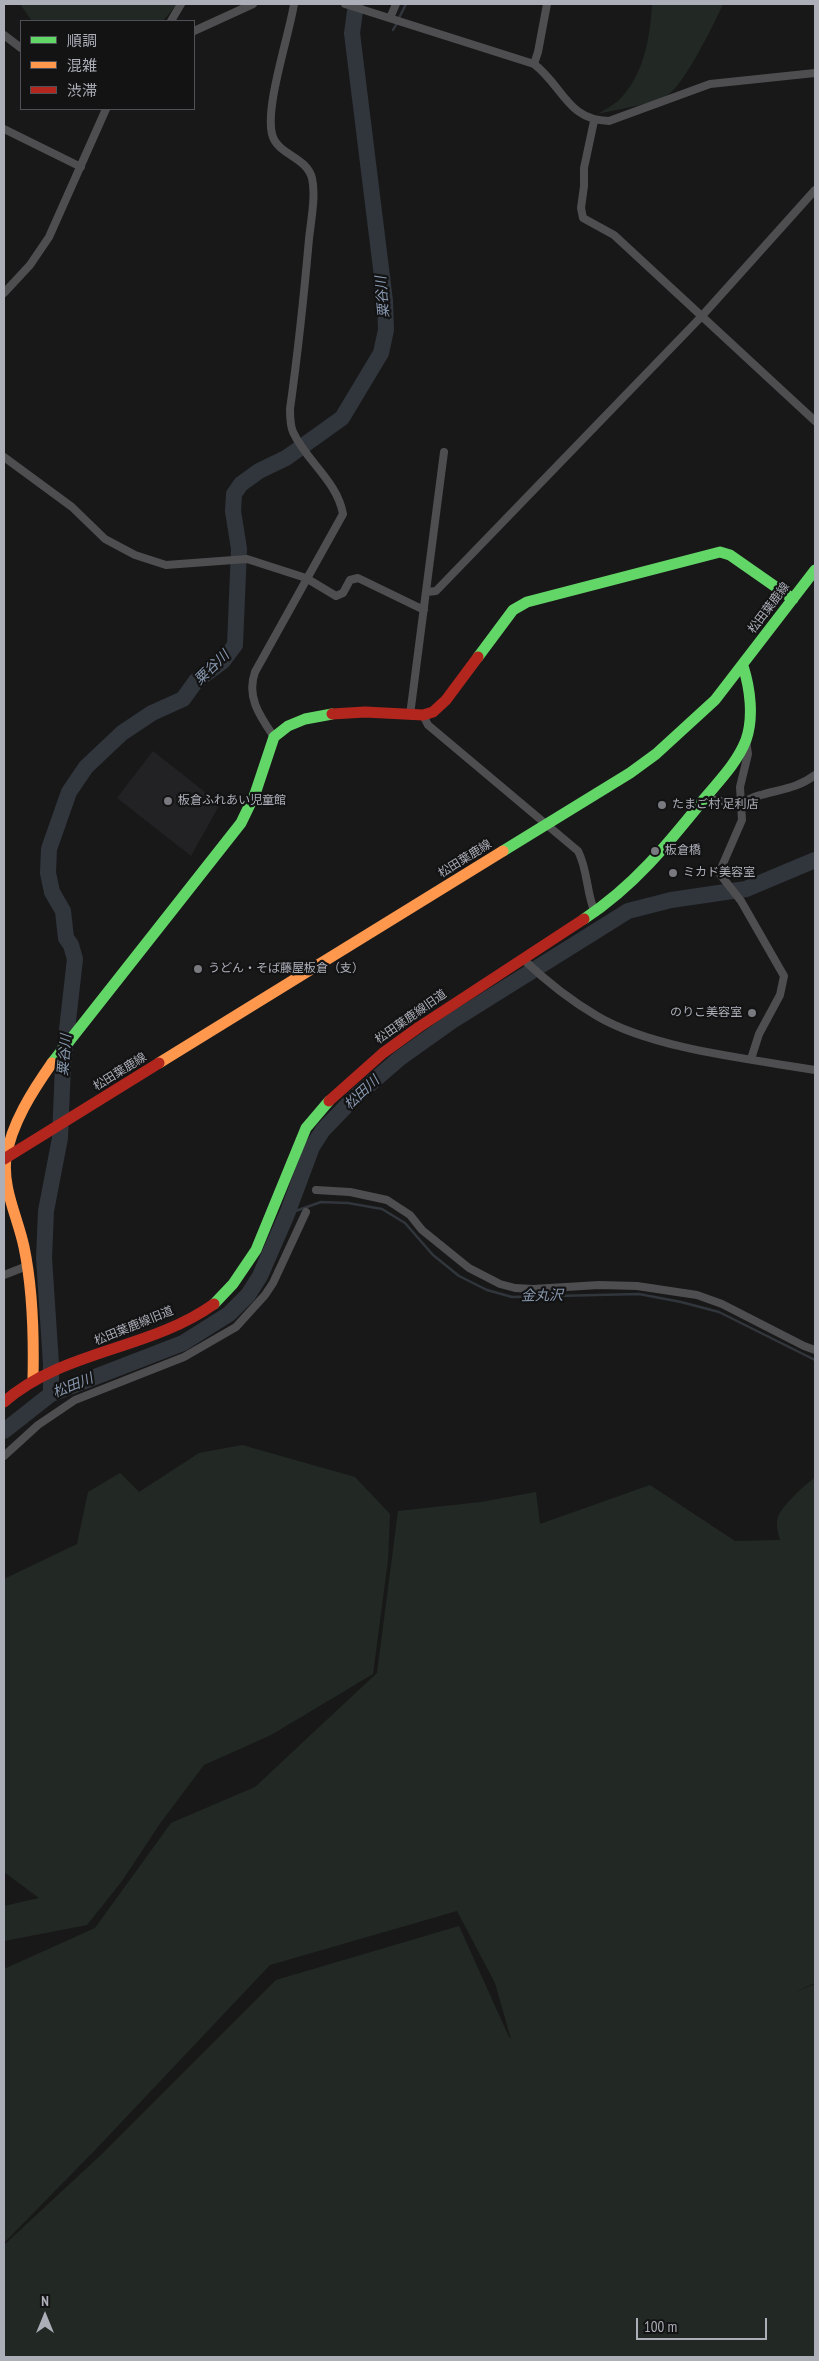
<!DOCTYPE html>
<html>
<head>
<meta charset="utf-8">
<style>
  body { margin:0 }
  #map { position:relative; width:819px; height:2361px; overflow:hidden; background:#181819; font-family:"PT Sans Narrow","Noto Sans JP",sans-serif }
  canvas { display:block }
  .frame { position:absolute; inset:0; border:5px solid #acaeb8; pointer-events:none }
  .legend { position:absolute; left:20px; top:20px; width:175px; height:90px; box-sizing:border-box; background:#131314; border:1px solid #505156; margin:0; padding:6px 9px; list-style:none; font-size:15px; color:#acaeb8 }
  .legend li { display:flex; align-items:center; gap:10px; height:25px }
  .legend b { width:25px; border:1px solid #505156 }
  .north { position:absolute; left:20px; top:2291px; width:50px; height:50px; -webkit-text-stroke:4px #131314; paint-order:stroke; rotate:0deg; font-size:14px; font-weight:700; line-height:20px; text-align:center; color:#acaeb8 }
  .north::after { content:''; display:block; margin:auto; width:18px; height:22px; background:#acaeb8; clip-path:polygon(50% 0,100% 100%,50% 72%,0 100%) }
  .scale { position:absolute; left:636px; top:2318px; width:131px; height:22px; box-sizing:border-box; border:2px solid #acaeb8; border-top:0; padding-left:6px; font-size:15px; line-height:18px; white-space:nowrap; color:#acaeb8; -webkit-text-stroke:4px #131314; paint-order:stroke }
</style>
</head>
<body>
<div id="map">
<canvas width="819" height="2361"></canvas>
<div class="frame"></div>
<ul class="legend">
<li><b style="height:6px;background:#63d668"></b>順調</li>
<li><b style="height:6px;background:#ff974d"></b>混雑</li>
<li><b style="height:6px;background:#b3261e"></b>渋滞</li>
</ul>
<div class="north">N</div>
<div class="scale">100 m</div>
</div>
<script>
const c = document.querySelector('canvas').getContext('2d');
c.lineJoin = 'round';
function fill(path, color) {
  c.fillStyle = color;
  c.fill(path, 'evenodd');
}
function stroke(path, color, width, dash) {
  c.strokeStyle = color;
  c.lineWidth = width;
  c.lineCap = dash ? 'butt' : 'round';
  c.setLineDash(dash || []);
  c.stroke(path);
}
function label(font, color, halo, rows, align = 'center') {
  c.font = font + ' "PT Sans Narrow","Noto Sans JP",sans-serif';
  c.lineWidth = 4.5;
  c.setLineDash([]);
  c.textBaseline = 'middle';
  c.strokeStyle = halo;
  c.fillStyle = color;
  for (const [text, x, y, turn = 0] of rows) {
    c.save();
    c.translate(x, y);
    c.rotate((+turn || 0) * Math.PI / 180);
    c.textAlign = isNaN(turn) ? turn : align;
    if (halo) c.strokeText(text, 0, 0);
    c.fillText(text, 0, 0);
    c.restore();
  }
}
fill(new Path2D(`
  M153,751L220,804L191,856L117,798Z`), '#222224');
fill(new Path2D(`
  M20,4H177L163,21H32Z
  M652,4H723C715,22 683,88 666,96C649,105 618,109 598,114C604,110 612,106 618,101C644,76 650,38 652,4Z
  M242,1445L355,1477L390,1514L388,1560L373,1674L271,1735L204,1765L161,1822L122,1881L87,1925L4,1941V1906L39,1898L4,1872V1579L77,1544L88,1492L120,1473L139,1492L199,1453Z
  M815,1478V1983L795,1992L815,1984V2357H4V2245L102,2154L276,1980L459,1926L509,2037L511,2039L495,1983L457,1911L270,1965L96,2149L4,2243V1969L95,1928L171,1823L255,1787L377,1673L398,1511L481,1502L536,1492L540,1524L650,1485L735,1541L780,1540C779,1534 775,1525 778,1517C782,1506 805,1484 815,1478Z`), '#222924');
stroke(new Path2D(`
  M399,18L406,4
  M393,30L397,23
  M287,1214L321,1202L348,1203L382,1209L405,1223L433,1255L459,1276L487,1290L512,1297L639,1294L681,1302L719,1312L815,1360`), '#31363d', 2.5);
stroke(new Path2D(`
  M51,1394V1364L44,1258L46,1211L60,1138L63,1065L75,959L71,945L66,938L63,911L52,892L48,873L49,849L69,792L86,767L122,733L152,713L183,699L196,681L223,661L235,645L239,549L233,511L234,494L241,484L259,471L286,458L342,418L381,353L386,330L385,301L352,33L356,4
  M4,1431L51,1394L183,1343L229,1314L248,1295L260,1276L287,1214L312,1147L323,1130L355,1097L400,1058L452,1021L628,911L671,900L746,889L815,860`), '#31363d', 16);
stroke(new Path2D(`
  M345,4L534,64C563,86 567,120 609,121L710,84L815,73
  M390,18L396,4
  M171,21L181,4
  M194,31L253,4
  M4,35L21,48
  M534,64L538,52L547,4
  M594,121L584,168V186L581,208L583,218L614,235L815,421
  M4,129L81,167
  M4,293L30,265L49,237L106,109
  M4,457L72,507L105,539L135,555L166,565L247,559L306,578L336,596L343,593L350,580L358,578L424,610
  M427,592L436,591L701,317L815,190
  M410,715L444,452
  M423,715L428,725L578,851C588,870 586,892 595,913
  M274,737C260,716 246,697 255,672L343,514C337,481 307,462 293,432C290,425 290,416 290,409C298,352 304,295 309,239C311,220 316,196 312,178C306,156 277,155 272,134C265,106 289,36 294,4
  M746,740L748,754L740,787L742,820L719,873L741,901L784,976L780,995L759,1034L751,1059
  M704,797C715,800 727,803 739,802C746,801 753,797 761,795C782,789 798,788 815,775
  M524,960C546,981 570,1000 597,1016C653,1049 750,1059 815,1070
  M316,1190L350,1192L387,1200L410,1215L422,1230L469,1268L500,1284L515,1288L533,1289L599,1285L637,1286L697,1295L722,1304L804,1346L815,1350
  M4,1275L27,1266
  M4,1456L38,1425L75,1400L184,1357L236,1327L265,1295L273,1283L306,1212`), '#4e4e51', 8);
stroke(new Path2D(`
  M478,657L513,610L527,602L720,552L730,555L793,599
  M503,851L630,773L656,754L715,700L815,570
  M584,919C634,886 667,845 704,799C719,781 737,763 746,740C754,717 750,688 743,666
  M52,1063L241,823L255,794L274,737L288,726L305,719L332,714
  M214,1304L233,1284L256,1250L306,1128L329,1101`), '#63d668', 11);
stroke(new Path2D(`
  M159,1063L503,851
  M33,1379C34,1335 33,1290 24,1247C18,1218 2,1188 6,1158C11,1124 33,1090 52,1063`), '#ff974d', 11);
stroke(new Path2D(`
  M332,714L365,712L423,715L433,712L446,700L478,657
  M329,1101L383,1053L419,1027L584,919
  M4,1159L159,1063
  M4,1402C63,1350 150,1350 214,1304`), '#b3261e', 11);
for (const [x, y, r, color] of [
  [168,801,5,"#787a80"],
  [662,805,5,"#787a80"],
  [655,851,5,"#787a80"],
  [673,873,5,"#787a80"],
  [198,969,5,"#787a80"],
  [752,1013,5,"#787a80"]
]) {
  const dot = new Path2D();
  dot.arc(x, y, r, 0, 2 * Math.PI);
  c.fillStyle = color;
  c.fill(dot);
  stroke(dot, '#131314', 2);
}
label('12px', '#acaeb8', '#131314', [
  ["松田葉鹿線",769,608,-53],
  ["松田葉鹿線",465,859,-32],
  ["松田葉鹿線旧道",411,1017,-35],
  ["松田葉鹿線",120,1072,-32],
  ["松田葉鹿線旧道",134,1326,-22]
]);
label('12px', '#acaeb8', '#131314', [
  ["板倉ふれあい児童館",178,801],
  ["たまご村 足利店",672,805],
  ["板倉橋",665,851],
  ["ミカド美容室",683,873],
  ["うどん・そば藤屋板倉（支）",208,969],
  ["のりこ美容室",742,1013,"right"]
], 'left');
label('italic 14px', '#8798af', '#131314', [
  ["粟谷川",383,297,-95],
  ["粟谷川",212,668,-44],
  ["粟谷川",65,1055,-85],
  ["松田川",362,1093,-43],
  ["金丸沢",542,1296,-1],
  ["松田川",73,1386,-22]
]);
</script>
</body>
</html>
